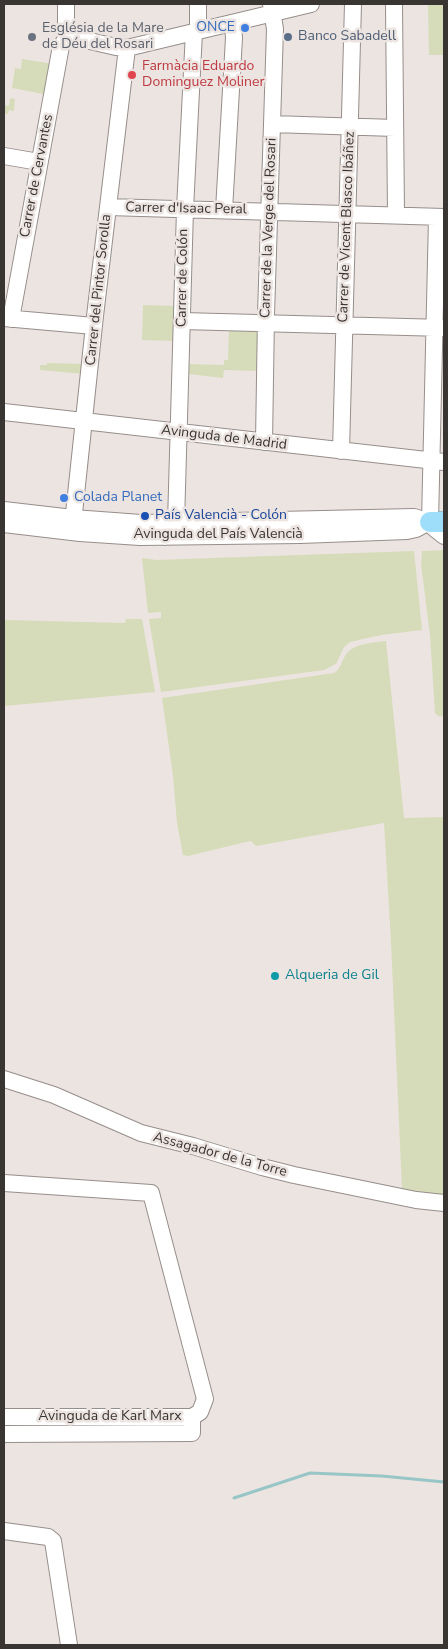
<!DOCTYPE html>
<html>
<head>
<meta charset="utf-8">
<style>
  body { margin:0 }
  #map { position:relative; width:448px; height:1649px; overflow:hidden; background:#ece4e0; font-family:"Nunito Sans",sans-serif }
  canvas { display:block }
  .frame { position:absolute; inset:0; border:5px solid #383533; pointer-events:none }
</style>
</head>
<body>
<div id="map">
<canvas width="448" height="1649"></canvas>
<div class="frame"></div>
</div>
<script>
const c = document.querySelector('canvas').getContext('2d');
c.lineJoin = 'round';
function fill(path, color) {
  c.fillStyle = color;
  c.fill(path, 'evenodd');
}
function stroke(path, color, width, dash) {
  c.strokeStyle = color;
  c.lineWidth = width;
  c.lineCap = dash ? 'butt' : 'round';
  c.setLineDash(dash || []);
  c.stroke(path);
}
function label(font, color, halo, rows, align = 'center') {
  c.font = font + ' "Nunito Sans",sans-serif';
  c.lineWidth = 5;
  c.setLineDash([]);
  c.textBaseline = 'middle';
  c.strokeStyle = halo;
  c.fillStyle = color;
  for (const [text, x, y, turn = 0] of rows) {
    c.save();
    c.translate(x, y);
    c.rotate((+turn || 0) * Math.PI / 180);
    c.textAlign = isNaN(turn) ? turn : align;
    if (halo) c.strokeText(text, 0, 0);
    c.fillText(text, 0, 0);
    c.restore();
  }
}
fill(new Path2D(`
  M428,4H444V55H429Z
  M22,59L54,64L48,95L12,88L15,68L21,69Z
  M10,98L15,99L14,111L9,110L8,114L4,113V105L9,106Z
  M143,305L177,306L176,341L142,340Z
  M229,330L259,331L258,371L224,370L223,378L188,374V364L224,365V360H228Z
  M47,363L85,364L84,374L40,370V365H47Z
  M444,550V716C440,717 438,716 435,713L430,635L421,564L422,551Z
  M414,551L422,630L381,635L350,642L344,647L336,664L324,670L161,692L149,619L161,618V612L148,613L142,558L156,560Z
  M126,619H142L155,692L4,706V620L125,623Z
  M386,641L404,818L444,817V1198L402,1190L391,942L384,823L256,846L251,841L246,842L188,856L183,855L177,823L173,776L162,698L334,673C340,669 341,663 345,656C352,643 373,643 386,641Z`), '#d6dcb9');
stroke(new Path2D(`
  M234,1498L310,1473L382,1476L444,1482`), '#98c6c6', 3);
const minor = new Path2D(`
  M66,4V32L68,36
  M394,4L396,215
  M198,31V4
  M68,36L116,47L127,48L311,4
  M272,124L395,128
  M4,156L39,162
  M108,207L444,217
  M224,210L234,38L233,23
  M4,318L94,326
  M11,319L61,46L68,36
  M182,321L444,328
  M4,412L444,462
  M264,442L266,315L275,29L271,4
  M341,451L353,4
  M4,510L73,518L141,523L414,517L430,522L434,528L444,536
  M430,522L437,217
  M4,524L80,533L140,537L300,535L407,531L416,529L433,520
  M72,532L95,316L127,48
  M165,537L174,531L176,523L185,209L194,32
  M4,1079L54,1095L141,1133L193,1146L262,1167L294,1175L416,1200L444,1203
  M4,1183L151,1193L205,1399L200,1412L192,1417
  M4,1417H192V1433L4,1434
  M4,1531L48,1537L53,1541L69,1645`);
const major = new Path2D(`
  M430,522H444`);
stroke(minor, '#968e8b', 18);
stroke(major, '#5195b2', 21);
stroke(minor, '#fff', 16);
stroke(major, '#9edefa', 20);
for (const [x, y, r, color] of [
  [245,28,5,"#3f7fe0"],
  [32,37,5,"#6b7280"],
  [288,37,5,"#5c6f8a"],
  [132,75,5,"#e0444e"],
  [64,498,5,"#3f7fe0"],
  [145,516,5,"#1a4fb4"],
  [275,976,5,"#0f9aa8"]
]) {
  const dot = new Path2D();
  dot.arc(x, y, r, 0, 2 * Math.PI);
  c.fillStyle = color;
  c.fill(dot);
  stroke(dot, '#ece4e0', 2);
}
label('14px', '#366cbe', '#ece4e0', [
  ["ONCE",235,28],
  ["Colada Planet",74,498,"left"]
], 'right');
label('14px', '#5b616d', '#ece4e0', [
  ["Església de la Mare",42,29],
  ["de Déu del Rosari",42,45]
], 'left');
label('14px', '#4e5e75', '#ece4e0', [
  ["Banco Sabadell",298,37]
], 'left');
label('14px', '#be3a42', '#ece4e0', [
  ["Farmàcia Eduardo",142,67],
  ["Dominguez Moliner",142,83]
], 'left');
label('14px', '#383533', '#ece4e0', [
  ["Carrer de Cervantes",37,176,-79],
  ["Carrer d'Isaac Peral",186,209,1],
  ["Carrer de Vicent Blasco Ibáñez",347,227,-88],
  ["Carrer de la Verge del Rosari",269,228,-88],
  ["Carrer de Colón",183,278,-89],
  ["Carrer del Pintor Sorolla",99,290,-84],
  ["Avinguda de Madrid",224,438,7],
  ["Avinguda del País Valencià",218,535],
  ["Assagador de la Torre",220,1155,15],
  ["Avinguda de Karl Marx",110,1417]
]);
label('14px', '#164399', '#ece4e0', [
  ["País Valencià - Colón",155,516]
], 'left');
label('14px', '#0d838f', '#ece4e0', [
  ["Alqueria de Gil",285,976]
], 'left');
</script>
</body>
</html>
